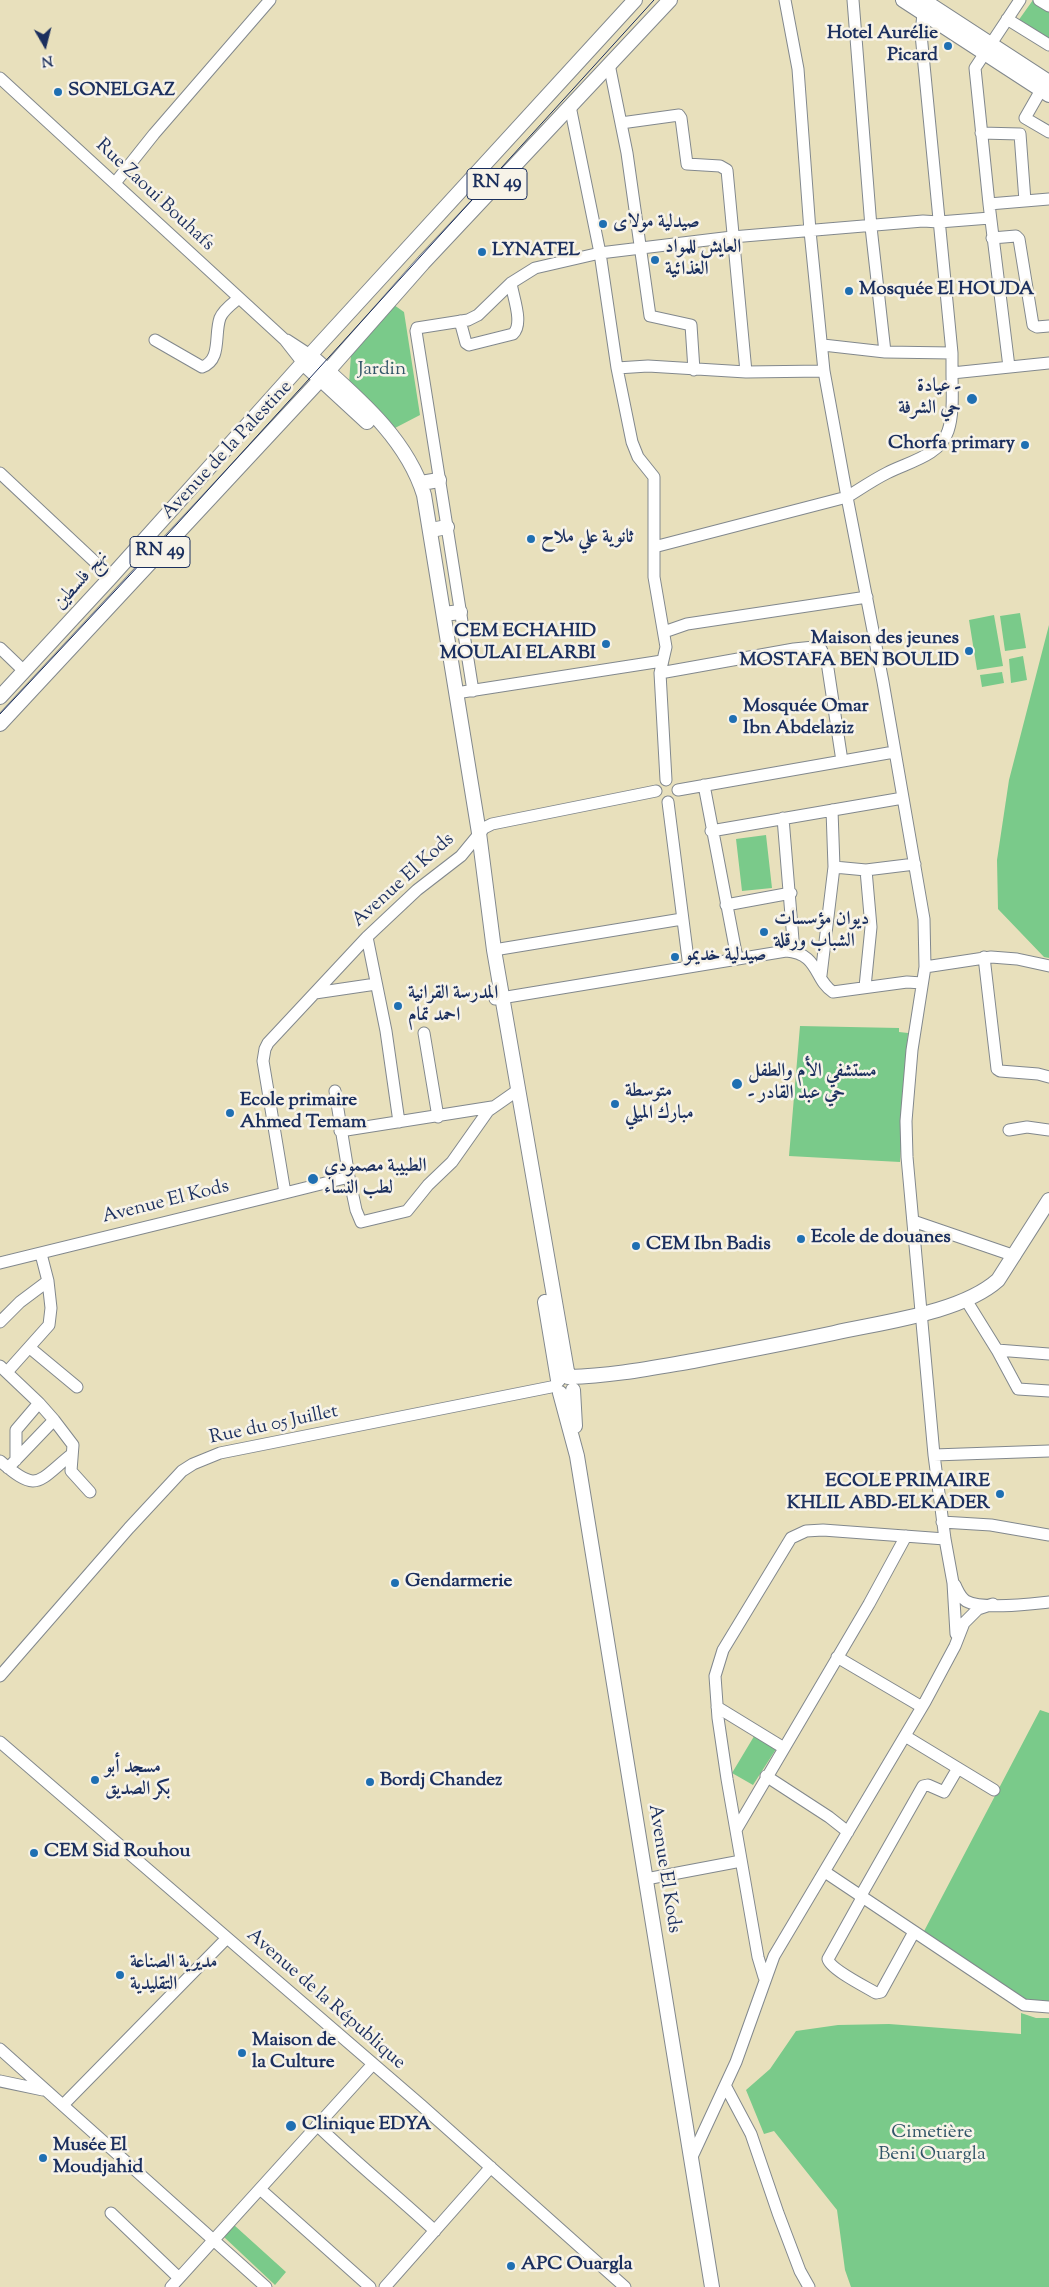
<!DOCTYPE html>
<html>
<head>
<meta charset="utf-8">
<style>
  body { margin:0 }
  #map { position:relative; width:1049px; height:2287px; overflow:hidden; background:#e8e0bc; font-family:"Sorts Mill Goudy",serif }
  canvas { display:block }
  .north { position:absolute; left:20px; top:20px; width:50px; height:50px; -webkit-text-stroke:4px #f7f3e8; paint-order:stroke; rotate:172deg; font-size:14px; font-weight:700; line-height:20px; text-align:center; color:#1b2f5e }
  .north::after { content:''; display:block; margin:auto; width:18px; height:22px; background:#1b2f5e; clip-path:polygon(50% 0,100% 100%,50% 72%,0 100%) }
</style>
</head>
<body>
<div id="map">
<canvas width="1049" height="2287"></canvas>
<div class="north">N</div>
</div>
<script>
const c = document.querySelector('canvas').getContext('2d');
c.lineJoin = 'round';
function fill(path, color) {
  c.fillStyle = color;
  c.fill(path, 'evenodd');
}
function stroke(path, color, width, dash) {
  c.strokeStyle = color;
  c.lineWidth = width;
  c.lineCap = dash ? 'butt' : 'round';
  c.setLineDash(dash || []);
  c.stroke(path);
}
function label(font, color, halo, rows, align = 'center') {
  c.font = font + ' "Sorts Mill Goudy",Amiri,serif';
  c.lineWidth = 5;
  c.setLineDash([]);
  c.textBaseline = 'middle';
  c.strokeStyle = halo;
  c.fillStyle = color;
  for (const [text, x, y, turn = 0] of rows) {
    c.save();
    c.translate(x, y);
    c.rotate((+turn || 0) * Math.PI / 180);
    c.textAlign = isNaN(turn) ? turn : align;
    if (halo) c.strokeText(text, 0, 0);
    c.fillText(text, 0, 0);
    c.restore();
  }
}
fill(new Path2D(`
  M1033,0L1049,9V43L1018,21Z
  M394,305L404,312L420,415L395,428L349,384L351,354Z
  M1020,613L1026,648L1005,651L1000,616Z
  M994,615L1003,666L977,670L969,620Z
  M1049,625V958L1044,957L998,909L997,860L1009,780Z
  M1023,656L1027,680L1011,683L1009,659Z
  M1002,672L1004,683L982,687L980,675Z
  M766,835L772,888L742,891L736,839Z
  M800,1026L899,1028V1032L908,1033L900,1162L789,1156Z
  M1040,1710L1049,1713V2005H1031L922,1935Z
  M756,1733L778,1746L753,1785L732,1773Z
  M1021,2013L1036,2018H1049V2287H851L845,2270L837,2210L774,2131L764,2134L746,2090L770,2069L796,2031L838,2025L889,2024L1021,2034Z
  M234,2225L286,2272L275,2285L224,2237Z`), '#7aca8a');
const minor = new Path2D(`
  M785,0L798,69L810,231L824,371L847,497C860,489 873,480 887,473C908,462 940,456 948,431C954,413 952,391 952,373L1049,363
  M853,0L871,227L885,352
  M1039,0L1049,6
  M923,13L921,34L952,353
  M1007,19L1049,45
  M609,64L627,153L650,316L691,325L694,370
  M0,78L285,340L303,363
  M1041,90L1025,118L1049,132
  M570,106L600,253L617,368L632,442L638,457L654,477V547
  M621,123L679,115L681,118L687,164L720,166L727,170L746,372L824,371
  M981,133L1020,134L1025,201
  M115,183L154,134L270,0
  M989,204L975,68L1020,0
  M992,238L1016,236L1019,239L1033,325L1037,327L1049,326
  M460,321L466,343L469,345L513,334C524,324 513,297 511,283
  M155,340L202,367C222,360 214,335 220,318C223,310 233,303 239,298
  M287,340L310,355
  M823,345L885,352L952,353V373
  M1009,367L989,204L1049,199
  M617,368L648,366L746,372
  M0,473L111,577
  M664,632L687,624L867,597
  M0,648L24,671
  M660,673L794,649L814,647L821,649L827,662L842,761
  M473,691L416,331L417,328L468,320L478,315L511,283L535,268L600,253L732,237L923,221L939,222L990,218
  M456,693L662,661
  M666,780L660,673L666,647L654,577V547L847,497L883,682L924,919L925,967L912,1050L906,1121L907,1157L934,1455L1049,1451
  M704,785L737,958
  M678,790L894,752
  M668,802L689,967
  M832,810L834,867
  M783,818L794,952
  M711,831L903,798
  M726,905L791,893
  M367,937L386,1031L399,1122
  M494,950L682,919
  M984,957L997,1069L1000,1071L1038,1074L1049,1077
  M925,967L991,957L1017,959L1049,966
  M821,975L834,867L866,870L915,864
  M865,987L871,927L866,870
  M315,993L376,984
  M495,999L786,951C819,953 814,980 833,992L907,982L922,983
  M424,1033L438,1117
  M335,1091L349,1177
  M1009,1130L1027,1127L1049,1130
  M340,1131L492,1107
  M285,1193L349,1177L356,1210L361,1222L407,1211L428,1185L452,1162L488,1111L518,1090
  M913,1221L1015,1256
  M0,1263L285,1193L263,1061L265,1049L268,1043L367,937L417,890L461,856L484,828L492,824L656,791
  M966,1300L997,1350L1049,1354
  M0,1322L20,1302L48,1281L41,1254
  M30,1348L77,1387
  M997,1350L1018,1389L1049,1391
  M0,1366L39,1403L54,1420L8,1468
  M7,1372L49,1325L51,1308L48,1281
  M54,1420L73,1445L71,1471L90,1492
  M934,1455L945,1539L953,1583L956,1634
  M16,1460V1430L39,1403
  M0,1461C38,1494 37,1482 72,1454
  M942,1522L991,1525L1049,1535
  M955,1585C958,1591 960,1597 966,1601C982,1610 1030,1604 1049,1602
  M837,1657L922,1707
  M0,1676L129,1528L182,1471L193,1464L220,1453L556,1386
  M717,1707L784,1748
  M905,1736L994,1790
  M0,1742L422,2106L625,2287
  M766,1776L829,1817L848,1832
  M736,1830L869,1604L906,1536
  M825,1872L1024,2005L1049,2007
  M646,1879L741,1861
  M860,1897L923,1786L928,1785L944,1792L958,1768
  M862,1898L828,1959C830,1969 866,1987 876,1993L881,1992L914,1932
  M764,1977L758,1957L727,1779L718,1718L715,1676L723,1650L791,1538L806,1531L823,1530L945,1539
  M0,2049L266,2287
  M0,2081L43,2090
  M726,2087L751,2134L778,2213L800,2271L809,2287
  M63,2105L227,1938
  M317,2125C355,2162 396,2195 435,2231
  M691,2159L736,2062L774,1956L925,1702L955,1646L964,1623L978,1609L993,1604
  M260,2189L370,2287
  M111,2213L179,2278
  M171,2287L373,2064
  M385,2287L491,2167`);
const major = new Path2D(`
  M903,0L1049,95
  M923,0L1049,82
  M310,355C354,395 406,436 424,495L479,833L494,950L568,1377
  M303,363L367,422
  M421,483L439,480
  M431,530L447,527
  M444,614L460,612
  M0,697L111,577L310,355L635,0
  M0,724L320,380L423,263L670,0
  M545,1302L558,1380
  M569,1377C612,1376 652,1368 693,1361C740,1352 787,1343 834,1333C882,1322 961,1313 998,1280L1049,1200
  M573,1390L575,1426
  M560,1393L577,1456L712,2287`);
stroke(minor, '#82888d', 13);
stroke(major, '#82888d', 16);
stroke(minor, '#fff', 11);
stroke(major, '#fff', 14);
stroke(new Path2D(`
  M0,714L157,546L654,0`), '#1b2f5e', 1);
for (const [x, y, r, color] of [
  [948,46,5,"#1f6fb2"],
  [58,92,5,"#1f6fb2"],
  [603,224,5,"#1f6fb2"],
  [482,252,5,"#1f6fb2"],
  [655,260,5,"#1f6fb2"],
  [849,291,5,"#1f6fb2"],
  [972,399,6,"#1f6fb2"],
  [1025,445,5,"#1f6fb2"],
  [531,539,5,"#1f6fb2"],
  [606,644,5,"#1f6fb2"],
  [969,651,5,"#1f6fb2"],
  [733,719,5,"#1f6fb2"],
  [764,932,5,"#1f6fb2"],
  [675,957,5,"#1f6fb2"],
  [398,1006,5,"#1f6fb2"],
  [737,1084,6,"#1f6fb2"],
  [615,1104,5,"#1f6fb2"],
  [230,1113,5,"#1f6fb2"],
  [313,1179,6,"#1f6fb2"],
  [801,1239,5,"#1f6fb2"],
  [636,1246,5,"#1f6fb2"],
  [1000,1494,5,"#1f6fb2"],
  [395,1583,5,"#1f6fb2"],
  [95,1780,5,"#1f6fb2"],
  [370,1782,5,"#1f6fb2"],
  [34,1853,5,"#1f6fb2"],
  [120,1975,5,"#1f6fb2"],
  [242,2053,5,"#1f6fb2"],
  [291,2126,6,"#1f6fb2"],
  [43,2158,5,"#1f6fb2"],
  [511,2266,5,"#1f6fb2"]
]) {
  const dot = new Path2D();
  dot.arc(x, y, r, 0, 2 * Math.PI);
  c.fillStyle = color;
  c.fill(dot);
  stroke(dot, '#f7f3e8', 2);
}
for (const [x, y, w] of [
  [497,184,60],
  [160,552,60]
]) {
  const box = new Path2D();
  box.roundRect(x - w / 2, y - 15.5, w, 31, 4);
  c.fillStyle = '#f7f3e8';
  c.fill(box);
  stroke(box, '#1b2f5e', 1);
}
label('bold 18px', '#1b2f5e', null, [
  ["RN 49",497,184],
  ["RN 49",160,552]
]);
label('bold 19px', '#1b2f5e', '#f7f3e8', [
  ["Hotel Aurélie",938,35,"right"],
  ["Picard",938,57,"right"],
  ["SONELGAZ",68,92],
  ["صيدلية مولاى",613,224],
  ["العايش للمواد",665,249],
  ["الغذائية",665,271],
  ["LYNATEL",492,252],
  ["Mosquée El HOUDA",859,291],
  ["عيادة -",961,388,"right"],
  ["حي الشرفة",961,410,"right"],
  ["Chorfa primary",1015,445,"right"],
  ["ثانوية علي ملاح",541,539],
  ["CEM ECHAHID",596,633,"right"],
  ["MOULAI ELARBI",596,655,"right"],
  ["Maison des jeunes",959,640,"right"],
  ["MOSTAFA BEN BOULID",959,662,"right"],
  ["Mosquée Omar",743,708],
  ["Ibn Abdelaziz",743,730],
  ["ديوان مؤسسات",774,921],
  ["الشباب ورقلة",774,943],
  ["صيدلية خديمو",685,957],
  ["المدرسة القرانية",408,995],
  ["احمد تمام",408,1017],
  ["مستشفي الأم والطفل",748,1073],
  ["- حي عبد القادر",748,1095],
  ["متوسطة",625,1093],
  ["مبارك الميلي",625,1115],
  ["Ecole primaire",240,1102],
  ["Ahmed Temam",240,1124],
  ["الطبيبة مصمودي",324,1168],
  ["لطب النساء",324,1190],
  ["Ecole de douanes",811,1239],
  ["CEM Ibn Badis",646,1246],
  ["ECOLE PRIMAIRE",990,1483,"right"],
  ["KHLIL ABD-ELKADER",990,1505,"right"],
  ["Gendarmerie",405,1583],
  ["مسجد أبو",105,1769],
  ["بكر الصديق",105,1791],
  ["Bordj Chandez",380,1782],
  ["CEM Sid Rouhou",44,1853],
  ["مديرية الصناعة",130,1964],
  ["التقليدية",130,1986],
  ["Maison de",252,2042],
  ["la Culture",252,2064],
  ["Clinique EDYA",302,2126],
  ["Musée El",53,2147],
  ["Moudjahid",53,2169],
  ["APC Ouargla",521,2266]
], 'left');
label('19px', '#1b2f5e', '#f7f3e8', [
  ["Rue Zaoui Bouhafs",154,196,43],
  ["Avenue de la Palestine",228,451,-47],
  ["نهج فلسطين",82,581,-48],
  ["Avenue El Kods",404,881,-42],
  ["Avenue El Kods",166,1203,-14],
  ["Rue du 05 Juillet",274,1426,-12],
  ["Avenue El Kods",663,1869,81],
  ["Avenue de la République",325,2000,41]
]);
label('19px', '#335669', '#f7f3e8', [
  ["Jardin",382,371],
  ["Cimetière",932,2134],
  ["Beni Ouargla",932,2156]
]);
</script>
</body>
</html>
